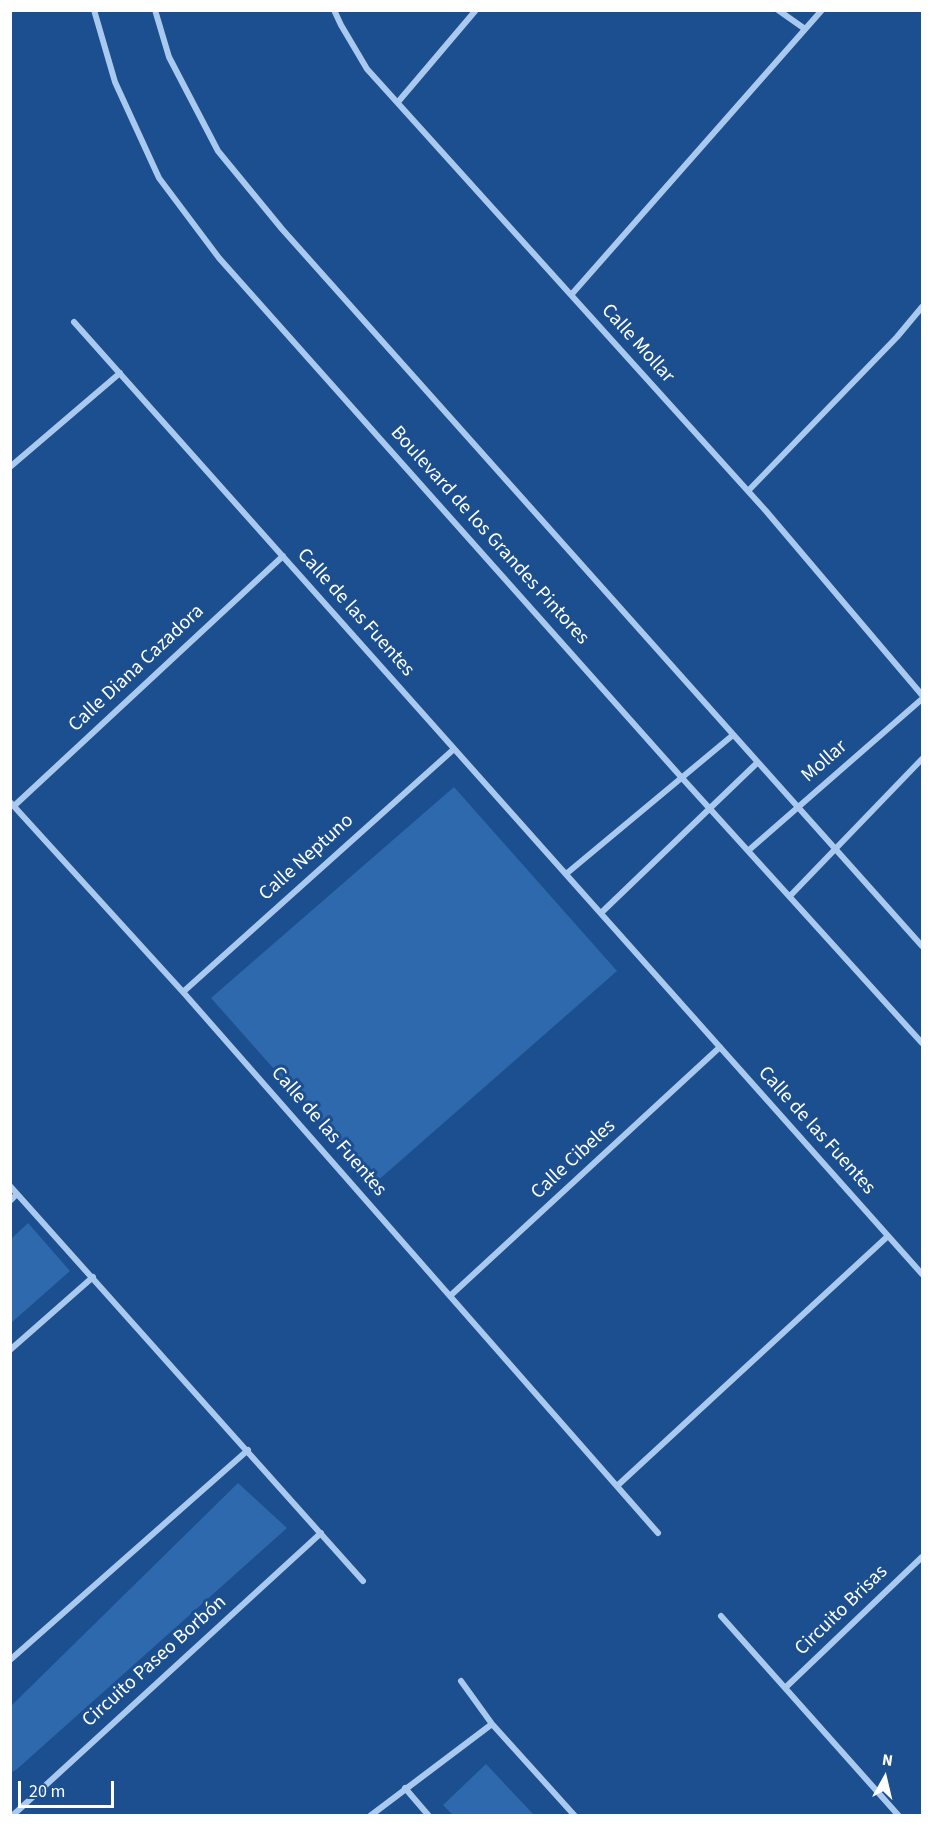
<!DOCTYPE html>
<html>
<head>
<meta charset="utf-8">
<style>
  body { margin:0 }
  #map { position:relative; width:933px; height:1826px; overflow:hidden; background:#1b4f8f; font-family:"Source Sans 3",sans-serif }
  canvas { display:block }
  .frame { position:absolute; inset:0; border:12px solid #fff; pointer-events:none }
  .north { position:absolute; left:855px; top:1748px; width:60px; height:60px; -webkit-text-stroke:4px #1b4f8f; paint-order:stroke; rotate:8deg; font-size:16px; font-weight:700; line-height:24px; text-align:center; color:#fff }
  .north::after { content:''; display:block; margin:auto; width:21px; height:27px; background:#fff; clip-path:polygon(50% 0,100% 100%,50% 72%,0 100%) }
  .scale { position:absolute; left:18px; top:1781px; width:96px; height:27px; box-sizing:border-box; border:3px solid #fff; border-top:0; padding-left:8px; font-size:18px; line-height:21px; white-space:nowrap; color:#fff; -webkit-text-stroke:4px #1b4f8f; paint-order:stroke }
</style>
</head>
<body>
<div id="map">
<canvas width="933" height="1826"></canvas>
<div class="frame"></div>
<div class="north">N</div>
<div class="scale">20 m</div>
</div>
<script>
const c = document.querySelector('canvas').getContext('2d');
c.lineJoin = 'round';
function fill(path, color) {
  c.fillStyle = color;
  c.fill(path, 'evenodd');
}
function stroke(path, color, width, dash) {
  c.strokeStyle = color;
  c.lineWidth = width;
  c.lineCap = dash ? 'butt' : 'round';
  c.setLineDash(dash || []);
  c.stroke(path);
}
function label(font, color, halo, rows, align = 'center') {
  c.font = font + ' "Source Sans 3",sans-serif';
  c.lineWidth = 6;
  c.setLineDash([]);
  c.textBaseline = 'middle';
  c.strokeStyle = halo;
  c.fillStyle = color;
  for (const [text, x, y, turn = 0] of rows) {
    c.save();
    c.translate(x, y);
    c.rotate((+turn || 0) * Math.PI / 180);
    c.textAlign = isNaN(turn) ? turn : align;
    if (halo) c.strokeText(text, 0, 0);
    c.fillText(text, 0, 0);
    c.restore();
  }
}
fill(new Path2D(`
  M454,787L617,971L375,1183L211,998Z
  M28,1223L70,1271L11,1323V1239Z
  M238,1483L287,1528L16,1770L11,1772V1706Z
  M486,1764L534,1815H453L443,1805Z`), '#2e69ad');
stroke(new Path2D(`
  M94,10L115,82L159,178L219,258L682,778L922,1043
  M155,10L169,57L218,151L282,229L922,946
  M334,10L341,25L367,69L766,511L922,695
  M778,10L805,29
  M398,102L476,10
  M571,295L822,10
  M74,322L922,1274
  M10,467L120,373
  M748,491L897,337L922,307
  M10,802L183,992L658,1533
  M14,806L283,556
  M749,850L922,699
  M566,874L733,735
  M790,896L922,759
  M601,913L757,763
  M183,992L454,749
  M10,1186L363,1581
  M10,1201L17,1194
  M450,1296L720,1047
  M10,1350L93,1277
  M617,1486L888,1236
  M721,1616L899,1816
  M10,1660L248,1450
  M461,1681L492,1724L575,1816
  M785,1688L922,1557
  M405,1788L429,1816
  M12,1816L321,1533
  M370,1816L492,1724`), '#a9c9ee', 6);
label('20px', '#fff', '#1b4f8f', [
  ["Calle Mollar",637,344,48],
  ["Boulevard de los Grandes Pintores",489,536,48],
  ["Calle de las Fuentes",355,613,48],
  ["Calle Diana Cazadora",137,669,-43],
  ["Mollar",825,762,-41],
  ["Calle Neptuno",307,858,-42],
  ["Calle de las Fuentes",816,1131,48],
  ["Calle de las Fuentes",328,1132,49],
  ["Calle Cibeles",574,1160,-43],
  ["Circuito Brisas",842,1611,-44],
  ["Circuito Paseo Borbón",155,1662,-42]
]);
</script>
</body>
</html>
